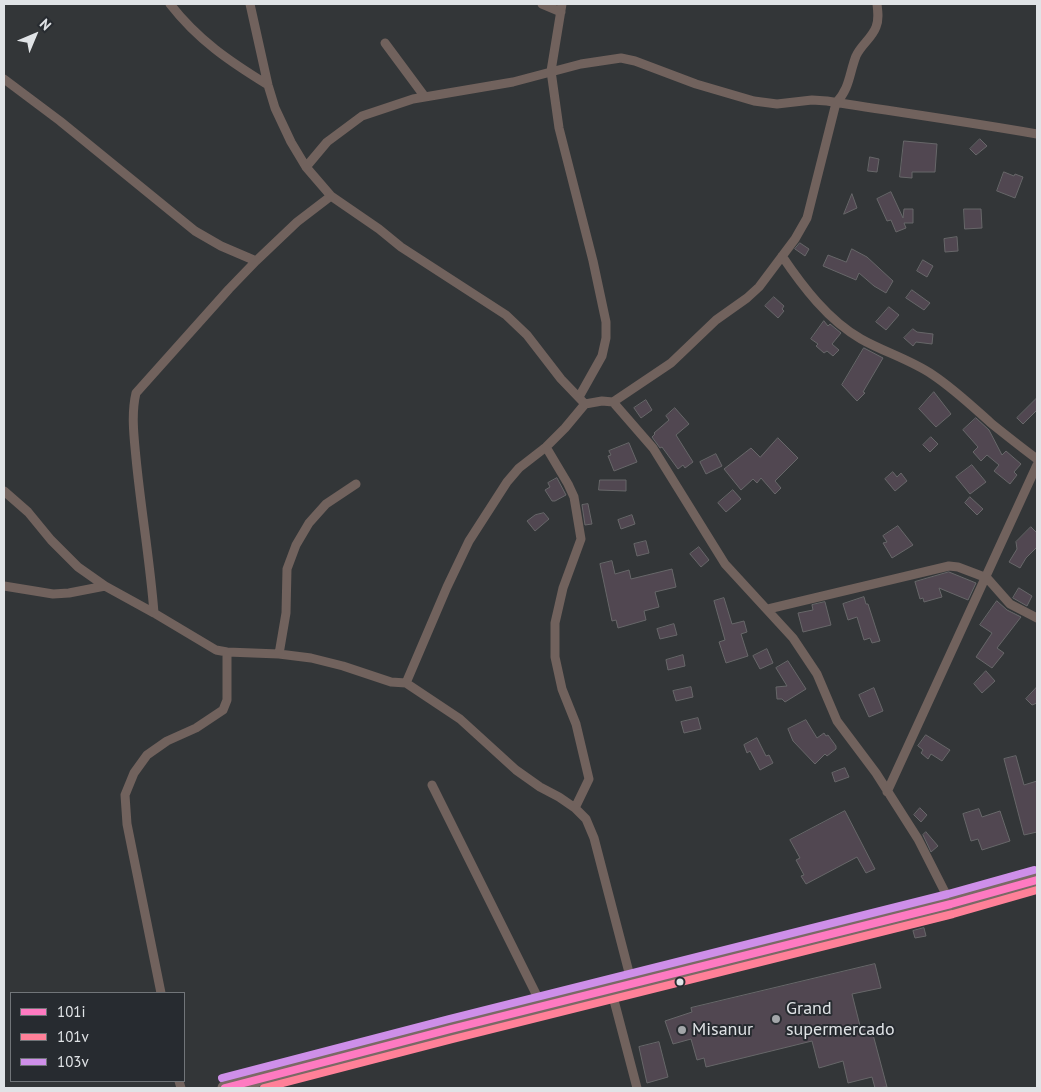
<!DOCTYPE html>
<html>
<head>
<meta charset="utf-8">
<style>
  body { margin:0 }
  #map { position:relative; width:1041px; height:1092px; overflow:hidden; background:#333638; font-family:"PT Sans",sans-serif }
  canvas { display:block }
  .frame { position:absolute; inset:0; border:5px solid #e0e3e6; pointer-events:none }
  .legend { position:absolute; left:10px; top:992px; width:175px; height:90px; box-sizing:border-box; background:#272b30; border:1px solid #717579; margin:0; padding:6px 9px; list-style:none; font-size:15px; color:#e0e3e6 }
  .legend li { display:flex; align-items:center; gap:10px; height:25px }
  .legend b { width:25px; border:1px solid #717579 }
  .north { position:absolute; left:10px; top:10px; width:50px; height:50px; -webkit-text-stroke:4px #272b30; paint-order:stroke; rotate:45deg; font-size:14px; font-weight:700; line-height:20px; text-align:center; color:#e0e3e6 }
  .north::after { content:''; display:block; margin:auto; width:18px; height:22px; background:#e0e3e6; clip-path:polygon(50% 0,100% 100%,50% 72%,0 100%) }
</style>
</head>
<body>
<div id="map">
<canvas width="1041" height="1092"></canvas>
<div class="frame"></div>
<ul class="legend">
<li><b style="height:6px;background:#fe7ac1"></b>101i</li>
<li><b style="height:6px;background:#ff8098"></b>101v</li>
<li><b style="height:6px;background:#ce8fe9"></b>103v</li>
</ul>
<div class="north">N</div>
</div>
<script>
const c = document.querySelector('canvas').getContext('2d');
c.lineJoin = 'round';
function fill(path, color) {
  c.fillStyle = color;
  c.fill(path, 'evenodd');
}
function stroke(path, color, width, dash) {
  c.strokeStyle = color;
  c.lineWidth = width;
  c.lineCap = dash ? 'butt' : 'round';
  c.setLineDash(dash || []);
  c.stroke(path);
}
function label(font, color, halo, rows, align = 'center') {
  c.font = font + ' "PT Sans",sans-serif';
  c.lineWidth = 4;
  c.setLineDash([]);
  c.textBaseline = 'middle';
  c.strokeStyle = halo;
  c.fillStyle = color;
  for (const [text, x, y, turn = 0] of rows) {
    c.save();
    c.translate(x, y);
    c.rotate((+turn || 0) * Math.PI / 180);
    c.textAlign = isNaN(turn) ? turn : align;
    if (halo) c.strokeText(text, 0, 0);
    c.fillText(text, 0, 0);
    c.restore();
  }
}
const building = new Path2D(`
  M980,139L987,146L976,155L970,149Z
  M904,141L937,144L935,172H912V178L900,177Z
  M870,157L879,159L877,172L868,171Z
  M1004,172L1014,176L1015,174L1023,177L1015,198L997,191Z
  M891,192L903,218L904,209H913V223H904L906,228L896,232L891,220L887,221L877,199Z
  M852,194L857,208L844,214Z
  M964,209H981L982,228L965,229Z
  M957,237L958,251L945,252L944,239Z
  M800,243L809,249L805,256L795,249Z
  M852,249L867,257L893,281L886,293L874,286L859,273L856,280L823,266L828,255L846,262Z
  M923,260L933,266L927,277L917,271Z
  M912,290L930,303L924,310L906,298Z
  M774,297L784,306L782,309L784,311L778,318L765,306Z
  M889,307L899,315L886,330L876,322Z
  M824,321L828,326L830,324L841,333L832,344L839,350L833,356L827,351L824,353L816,346L818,344L811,339Z
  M913,329L917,332L933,334L932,344L916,342L913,346L904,338Z
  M864,348L883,358L863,392L865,393L857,401L842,385Z
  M934,392L951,414L936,427L919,409Z
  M1037,398V410L1023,424L1017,418Z
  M646,400L652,410L641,418L634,408Z
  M675,408L689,424L676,435L693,462L685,468L683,465L678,469L662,447L660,448L652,437L655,434L654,433L669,420L666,416Z
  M976,418L989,430L1002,455L1006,451L1021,464L1014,472L1017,475L1010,484L994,471L999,465L987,455L981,461L973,452L978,447L963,430Z
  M931,437L938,444L930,452L923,445Z
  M778,438L798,458L775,481L781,488L775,494L761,478L757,483L753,479L741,490L724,469L751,448L760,457Z
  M629,443L637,462L614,471L608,456L611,455L609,451Z
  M716,454L722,466L706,474L700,462Z
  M972,465L986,482L970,494L956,477Z
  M893,472L897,477L901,473L907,481L895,491L885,479Z
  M557,478L566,495L555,501H552L545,490L550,487L548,483Z
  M600,480H626V491L599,490Z
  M733,490L741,499L726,512L718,503Z
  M970,497L983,509L977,515L965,503Z
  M588,504L592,524L585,525L582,505Z
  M544,513L549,519L535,531L527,521L535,515Z
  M632,515L635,524L621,529L618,520Z
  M898,526L913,545L892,558L883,543L887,542L883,536Z
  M1031,527L1037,533V547L1026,558L1020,568L1009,562L1017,549L1016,542Z
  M646,541L649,553L637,556L634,544Z
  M699,547L709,560L701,567L690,554Z
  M612,561L615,574L629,570L631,579L672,569L676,587L655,592L659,607L644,611L646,620L618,628L616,620L612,621L600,564Z
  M949,572L976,583L968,600L939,588L942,597L924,602L923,598L920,599L915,582Z
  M1019,588L1032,596L1027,606L1013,598Z
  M864,597L866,604H868L880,641L872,643L870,638L864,640L857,617L848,620L843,604Z
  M724,598L732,624L744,621L747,632L741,634L748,656L726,663L719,642L725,640L714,601Z
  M997,601L1007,610L1021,617L997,648L1004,653L992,668L976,657L992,633L980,625Z
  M825,602L831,625L803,632L798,613L813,610L812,605Z
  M674,624L677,635L660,639L657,629Z
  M767,649L773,663L760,669L753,656Z
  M683,655L685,666L668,670L666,660Z
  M788,661L806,689L785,702L782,699H777L776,687L787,686L776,668Z
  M986,671L995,681L982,693L974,684Z
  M691,687L693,697L676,701L673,691Z
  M1037,687V703L1032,705L1026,699Z
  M874,688L883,711L869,717L859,695Z
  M698,718L701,729L684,733L681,722Z
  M806,720L817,738L824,733L826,736L828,735L836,746V749L827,756L825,754L815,764L793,741L788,729Z
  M926,735L950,750L942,761L931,754L928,759L921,753L923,750L918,746Z
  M757,738L766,756L769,755L773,763L760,770L750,751L747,753L744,745Z
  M1016,756L1024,785L1037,781V832L1024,835L1004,759Z
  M845,768L849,777L835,782L832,773Z
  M920,808L927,815L921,822L914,815Z
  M979,809L982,817L1000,811L1010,841L982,850L978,839L971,841L963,814Z
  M845,811L875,869L866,873L857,857L806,884L801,876L804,875L796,860L800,858L790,840Z
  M926,832L938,846L931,852L923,835Z
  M924,928L926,936L915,938L913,931Z
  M875,964L881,988L852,994L861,1030L871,1027L887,1087L875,1088L872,1077L848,1083L843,1061L819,1068L812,1041L706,1067L704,1058L697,1060L691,1039L673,1044L665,1021L692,1012L691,1008Z
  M659,1042L668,1077L647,1083L639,1047Z`);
fill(building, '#514751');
stroke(building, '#676769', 1);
stroke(new Path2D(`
  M170,4C198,40 229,61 268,85
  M250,4L268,85L275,108L291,142L306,167L331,196L379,229L401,247L506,315L527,335L561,379L585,404
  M542,4L561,12
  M562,4L551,71L559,128L593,261L606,322V338L602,356L579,397
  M385,43L425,97
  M4,79L60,121L195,231L221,246L256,261
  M306,167L327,142L362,116L413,99L513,82L581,64L621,58L635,61L696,84L754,101L777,104L812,100L827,101C897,112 968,122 1037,134
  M782,256C803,287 828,320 861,339C884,352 911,360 933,375C954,389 973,407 992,424C1007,436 1022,448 1037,459
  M613,402L653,448L725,564L793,638L817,674L837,721L876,773L918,839L951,904
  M546,447L568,484L574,497L581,539L563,588L555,623V657L562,689L576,724L589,779L575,808
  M4,491L28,512L51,540L78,567L105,586L154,613L216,650L227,652L279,654L311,658L343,666L391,682L406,683L460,719L516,770L540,787L559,797L575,808L586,819L594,838L632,984
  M4,586L53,594L69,593L105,586
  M768,609L949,566L958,567L987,578L1010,604L1037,618
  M154,613C150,561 141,510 136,458C134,437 131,414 136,393L229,289L256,261L297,222L331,196
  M279,654L286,613L287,569L296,545L309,523L326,504L356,484
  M406,683L447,587L469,541L507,482L519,468L546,447L565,428L585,404L602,401L613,402L671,363L716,320L747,298L759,287L795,239L807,218L836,103C850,88 849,74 856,56C861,45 872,38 876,27C879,20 878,12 877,4
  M432,785L542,1006
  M887,792L1037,465
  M611,989L637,1088
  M161,993L127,824L125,795L134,773L147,755L167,741L196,728L223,710L227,700V652
  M179,1081L181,1088`), '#71625d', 9);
stroke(new Path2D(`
  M225,1088L451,1029L951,904L1037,880`), '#7a6965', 15);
stroke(new Path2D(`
  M225,1088L451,1029L951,904L1037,880`), '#fe7ac1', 8);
stroke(new Path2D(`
  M264,1088L453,1039L953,914L1037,890`), '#ff8098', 8);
stroke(new Path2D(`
  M222,1078L449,1019L948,894L1034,870`), '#ce8fe9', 8);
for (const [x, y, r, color] of [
  [680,982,4.5,"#e0e3e6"],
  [776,1019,5,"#a3a6a9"],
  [682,1030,5,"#a3a6a9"]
]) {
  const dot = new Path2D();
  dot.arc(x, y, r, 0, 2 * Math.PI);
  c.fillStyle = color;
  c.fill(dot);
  stroke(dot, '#272b30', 2);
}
label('18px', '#e0e3e6', '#272b30', [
  ["Grand",786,1009],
  ["supermercado",786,1030],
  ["Misanur",692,1030]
], 'left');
</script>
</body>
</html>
